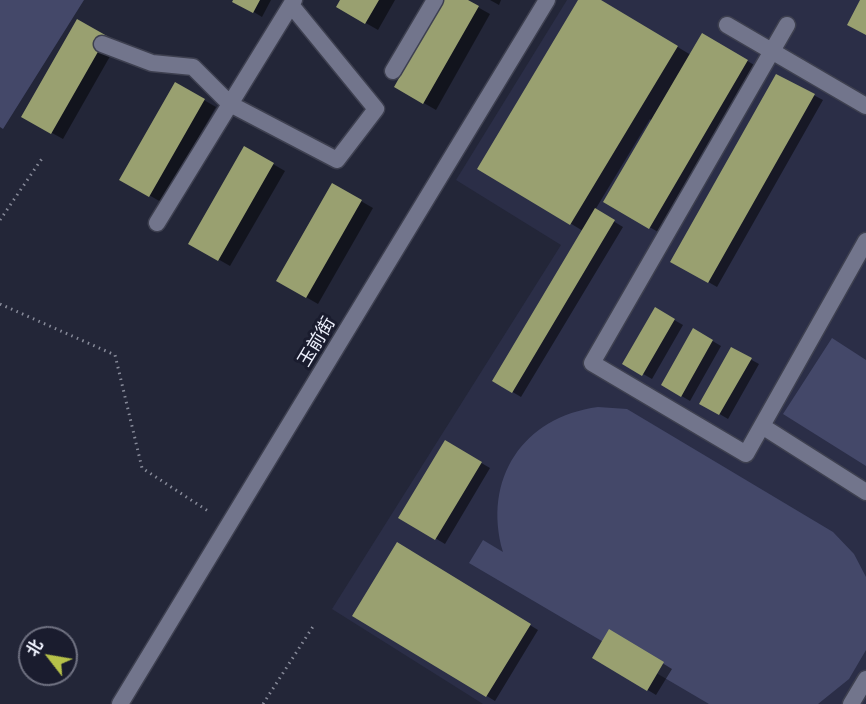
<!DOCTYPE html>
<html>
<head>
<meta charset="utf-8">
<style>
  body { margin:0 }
  #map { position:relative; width:866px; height:704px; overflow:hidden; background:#232638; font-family:"IBM Plex Sans","Noto Sans SC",sans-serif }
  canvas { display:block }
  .north { position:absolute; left:18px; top:626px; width:60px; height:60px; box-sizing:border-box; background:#1a1c2e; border:2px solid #6f7181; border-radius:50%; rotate:301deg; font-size:16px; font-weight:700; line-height:24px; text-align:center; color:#eef1fd }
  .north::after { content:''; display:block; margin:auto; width:21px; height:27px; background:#b6c149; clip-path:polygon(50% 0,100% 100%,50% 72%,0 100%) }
</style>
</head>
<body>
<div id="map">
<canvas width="866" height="704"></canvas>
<div class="north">北</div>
</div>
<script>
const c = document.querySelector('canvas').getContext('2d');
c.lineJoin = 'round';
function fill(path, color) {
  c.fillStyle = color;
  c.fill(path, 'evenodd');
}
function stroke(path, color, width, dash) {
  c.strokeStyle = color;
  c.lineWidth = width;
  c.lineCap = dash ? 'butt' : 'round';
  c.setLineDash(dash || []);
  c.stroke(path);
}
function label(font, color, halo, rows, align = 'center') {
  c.font = font + ' "IBM Plex Sans","Noto Sans SC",sans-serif';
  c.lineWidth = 6;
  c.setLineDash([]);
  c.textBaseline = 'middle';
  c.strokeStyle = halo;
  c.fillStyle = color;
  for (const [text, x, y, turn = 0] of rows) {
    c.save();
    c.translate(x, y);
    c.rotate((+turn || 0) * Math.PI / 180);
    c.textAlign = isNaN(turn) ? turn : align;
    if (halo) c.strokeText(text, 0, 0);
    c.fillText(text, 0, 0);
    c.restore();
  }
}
fill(new Path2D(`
  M567,0H866V704H483L332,609L561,245L456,180Z`), '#2b2e47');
fill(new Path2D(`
  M0,0H84L3,129L0,127Z
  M832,338L866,360V466L783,414Z
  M598,407L627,409L833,532L854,554L866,577V650L849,679L818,704H709L469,563L483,540L503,552C482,479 523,417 598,407Z`), '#444869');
fill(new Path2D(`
  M234,0H271L262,17Z
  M342,0H395L378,30L338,7Z
  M445,0H465L490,14L436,110L396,87Z
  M490,0H501L499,5Z
  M580,0H599L691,55L703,35L756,66L658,232L605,201L652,121L650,119L595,210L623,227L521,397L494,381L583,231L479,168Z
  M78,21L117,44L63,139L23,117Z
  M777,76L823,100L717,287L672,261Z
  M176,84L216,107L161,202L121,179Z
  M245,148L285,171L230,266L190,243Z
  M333,185L373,208L318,304L278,281Z
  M655,309L683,325L652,379L624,363Z
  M694,330L721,346L690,401L663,385Z
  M732,349L759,364L728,419L701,403Z
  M445,442L490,468L445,544L400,517Z
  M397,544L538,630L495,701L354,615Z
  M610,631L672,669L656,695L594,657Z`), '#0007');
fill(new Path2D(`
  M233,0H260L253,13L232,2Z
  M340,0H379L365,24L336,7Z
  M443,0H468L479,6L423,104L394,87Z
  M578,0H601L678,46L570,225L477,169Z
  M860,0H866V35L847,25Z
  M77,19L107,36L51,134L21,117Z
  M702,33L748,60L649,229L603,202Z
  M776,74L815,94L708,283L670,262Z
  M175,82L205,99L149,197L119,180Z
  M244,146L274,163L218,261L188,244Z
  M332,183L362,200L306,298L276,281Z
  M595,208L615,220L512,393L492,381Z
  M655,307L675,319L642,376L622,364Z
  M693,328L713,340L681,397L661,385Z
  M731,347L752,358L719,415L699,404Z
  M445,440L482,462L435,540L398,518Z
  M397,542L531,624L486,697L352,616Z
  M609,629L664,662L647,691L592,658Z`), '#99a070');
const minor = new Path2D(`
  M727,25L866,106
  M787,25L592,363L746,454L866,241
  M102,44L152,63L193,67L230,104L337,160L376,109L291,5
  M393,71L435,0
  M157,223L294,0
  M762,426L866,492
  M120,704L547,0
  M851,704L866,679`);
stroke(minor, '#3e4050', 19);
stroke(new Path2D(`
  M0,220L43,157
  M0,304L115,355L142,468L208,511
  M263,704L314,625`), '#878a99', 3, [1.5, 4.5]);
stroke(minor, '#72758c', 16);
label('18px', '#eef1fd', '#1a1c2e', [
  ["玉前街",317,342,-59]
]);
</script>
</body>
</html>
